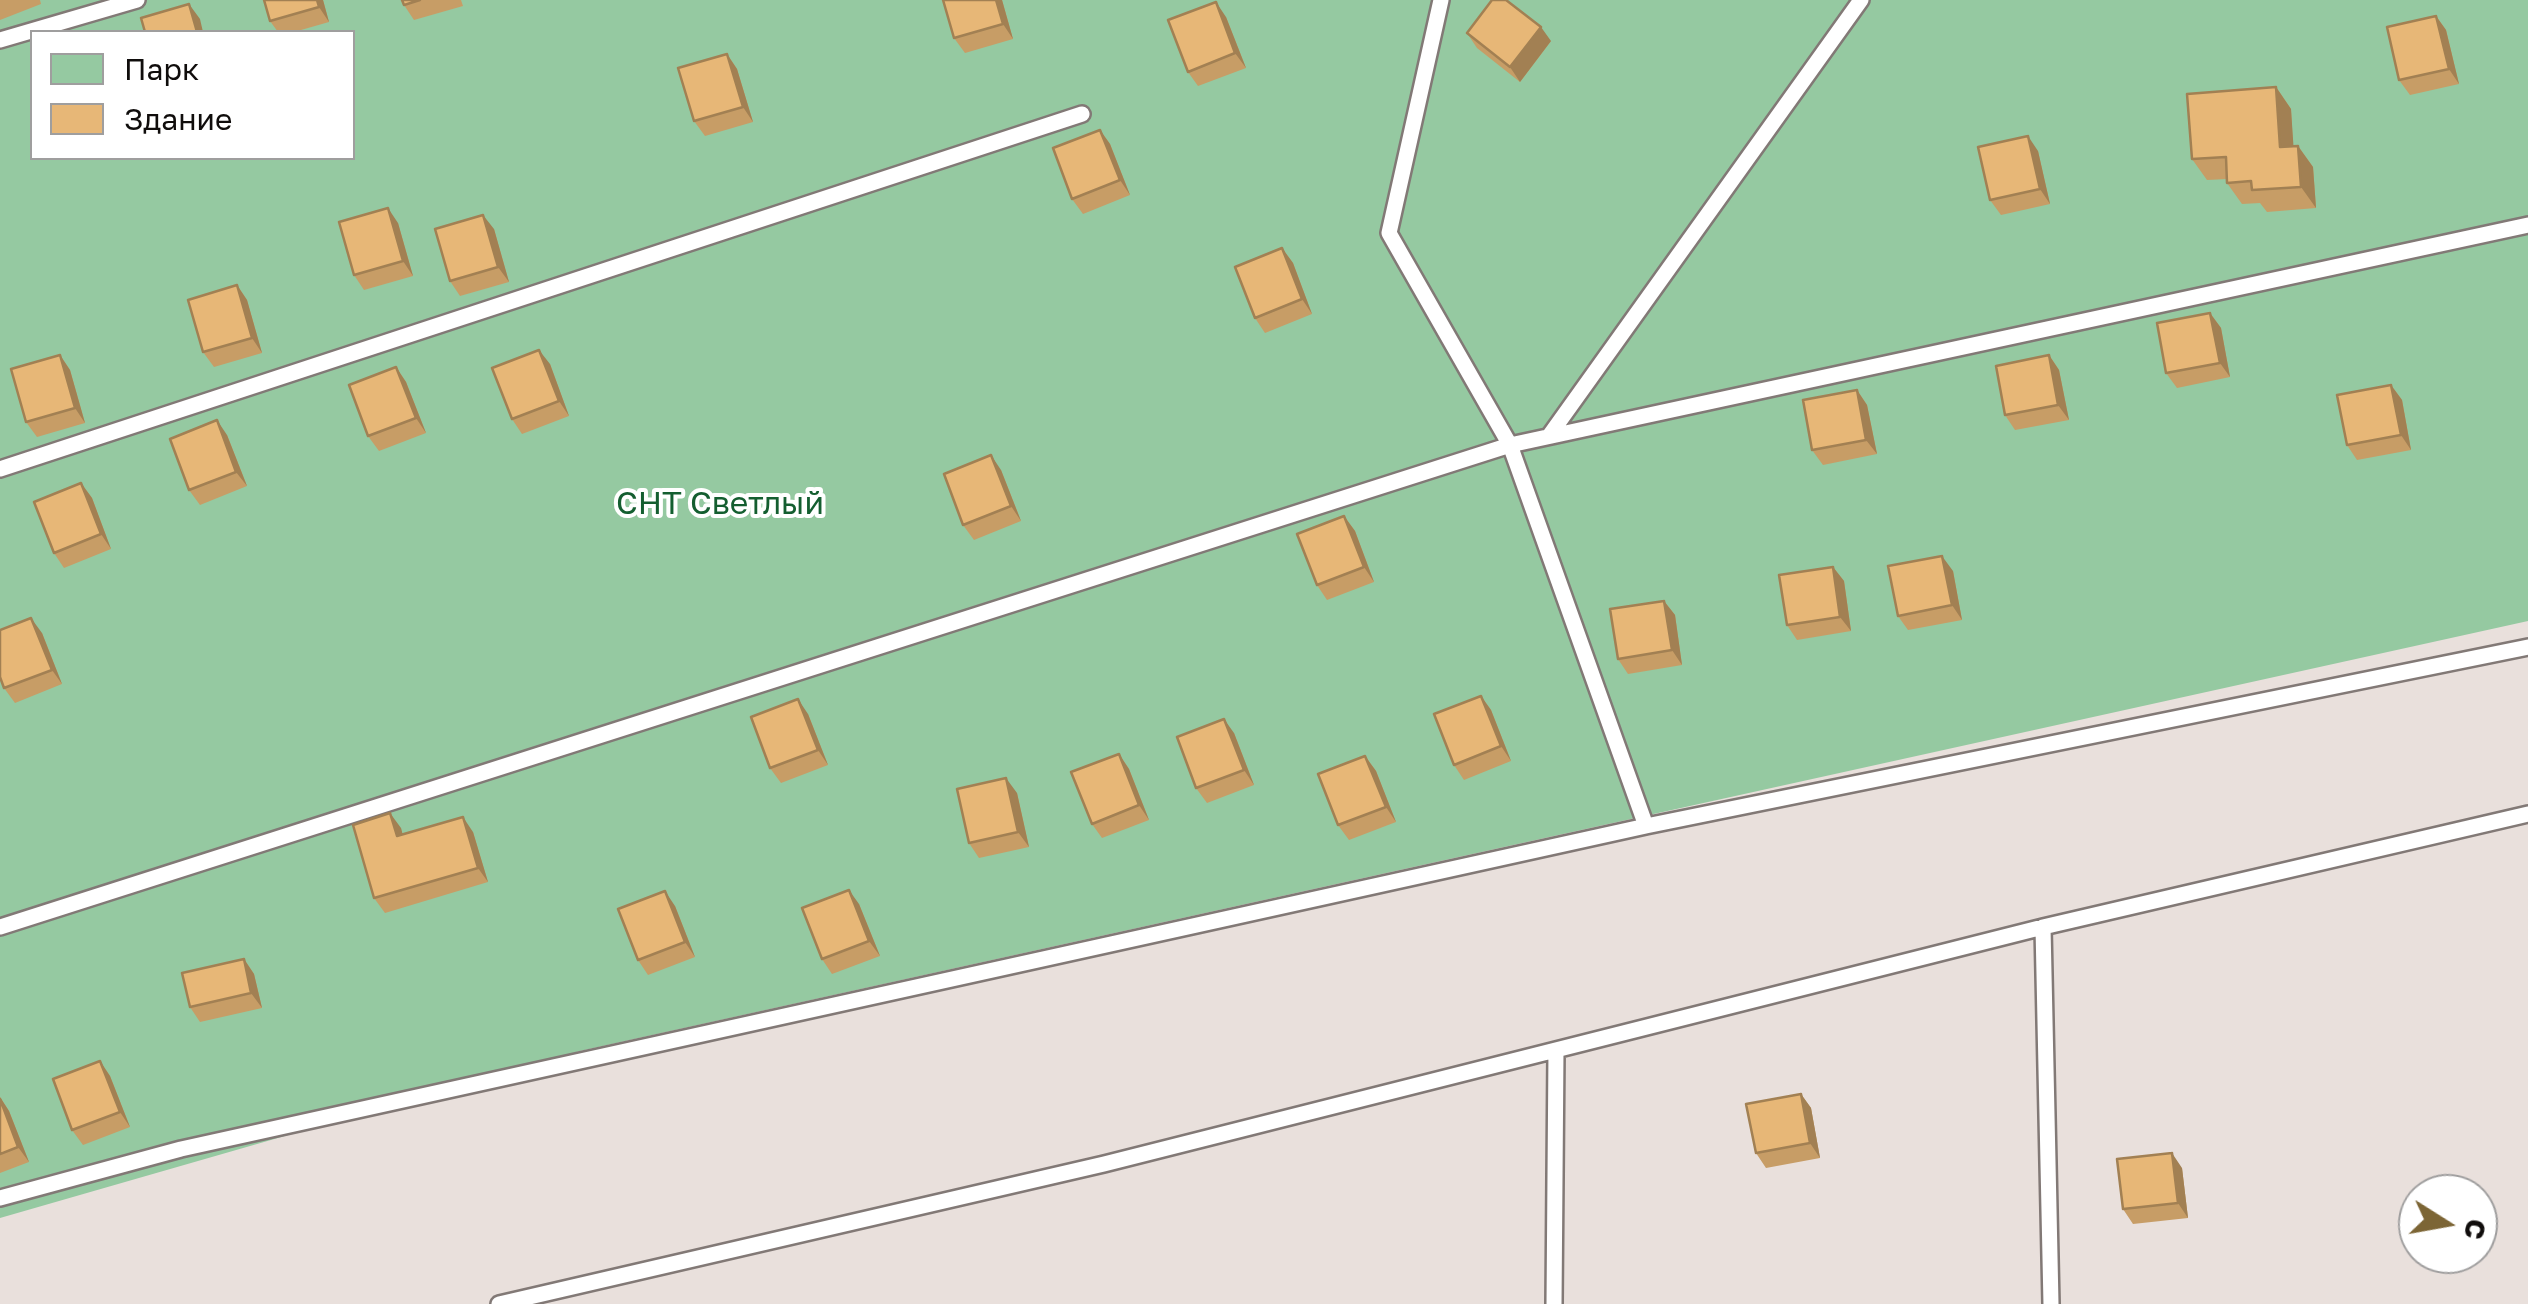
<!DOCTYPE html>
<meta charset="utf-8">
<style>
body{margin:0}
#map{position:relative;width:2528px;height:1304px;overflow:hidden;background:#e9e0dc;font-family:"Golos Text",sans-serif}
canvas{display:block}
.legend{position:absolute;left:30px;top:30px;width:325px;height:130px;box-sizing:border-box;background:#fff;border:2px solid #9f9e9e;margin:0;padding:12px 18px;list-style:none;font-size:30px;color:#100d0c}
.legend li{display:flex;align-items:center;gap:20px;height:50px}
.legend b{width:50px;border:2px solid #9f9e9e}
.north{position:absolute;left:2398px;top:1174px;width:100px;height:100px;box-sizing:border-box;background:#fff;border:2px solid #9f9e9e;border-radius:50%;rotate:101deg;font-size:28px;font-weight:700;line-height:40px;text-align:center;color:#100d0c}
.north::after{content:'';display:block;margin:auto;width:35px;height:45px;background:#7c6535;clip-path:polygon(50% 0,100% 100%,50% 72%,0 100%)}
</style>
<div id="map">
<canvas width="2528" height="1304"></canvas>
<ul class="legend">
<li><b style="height:28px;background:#95c9a1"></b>Парк</li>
<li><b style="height:28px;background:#e7b777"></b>Здание</li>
</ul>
<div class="north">С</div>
</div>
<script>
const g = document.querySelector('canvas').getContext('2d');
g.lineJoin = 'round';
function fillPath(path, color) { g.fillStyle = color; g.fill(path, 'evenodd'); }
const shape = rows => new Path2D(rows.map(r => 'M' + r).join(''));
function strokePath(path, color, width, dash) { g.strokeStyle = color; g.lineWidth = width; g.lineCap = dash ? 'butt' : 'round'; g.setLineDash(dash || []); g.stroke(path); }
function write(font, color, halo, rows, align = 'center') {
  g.font = font + ' "Golos Text",sans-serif'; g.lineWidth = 8; g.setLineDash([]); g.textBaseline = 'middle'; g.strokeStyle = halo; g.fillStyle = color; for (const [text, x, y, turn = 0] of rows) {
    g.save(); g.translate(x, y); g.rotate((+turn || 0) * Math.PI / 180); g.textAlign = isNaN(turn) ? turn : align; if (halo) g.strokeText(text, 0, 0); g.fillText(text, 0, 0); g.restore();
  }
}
const green = shape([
 [0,0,2528,0,2528,621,580,1051,0,1218],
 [32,32,352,32,352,158,32,158]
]);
const service = shape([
 [1441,0,1389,233,1510,445,1646,826,2528,647],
 [0,40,137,0],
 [1549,436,1861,0],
 [0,469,1082,114],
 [0,927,1510,445,2528,225],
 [2043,927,2051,1304],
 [0,1198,181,1149,1646,826],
 [499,1304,1104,1164,2043,927,2528,814],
 [1554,1304,1556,1050]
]);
const wall = shape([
 [0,0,40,0,41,4,0,20],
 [323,0,329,22,294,32,278,32,270,21],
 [402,0,461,0,463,6,414,20,404,5],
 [1002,0,1013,39,965,53,954,38],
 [2436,16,2446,30,2459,84,2410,95,2399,80],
 [1226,17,1246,68,1198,86,1188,72],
 [1467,33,1551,41,1520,82,1477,48],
 [727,54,737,69,753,122,705,136,694,121],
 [2276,87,2291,109,2293,146,2298,146,2313,167,2316,208,2267,212,2260,203,2242,204,2227,183,2227,179,2207,180,2192,159],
 [1100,130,1110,144,1130,195,1083,214,1072,199],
 [2038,151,2050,204,2001,215,1990,200],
 [398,223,413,276,364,290,354,275],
 [494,229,509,282,460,296,450,281],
 [1282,248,1293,263,1312,314,1265,333,1255,318],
 [237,285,247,300,262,353,214,367,203,352],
 [2210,313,2221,328,2230,377,2177,388,2166,373],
 [60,355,70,370,85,423,37,437,26,422],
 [2049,355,2059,370,2069,420,2015,430,2005,415],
 [550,364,569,416,522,434,512,419],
 [396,367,406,382,426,433,379,451,368,436],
 [2391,385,2402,400,2411,450,2357,460,2347,445],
 [1857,390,1867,405,1877,454,1823,465,1812,450],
 [227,435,247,486,200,505,189,490],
 [1001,470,1021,521,974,540,963,525],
 [81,483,92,498,111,549,64,568,54,553],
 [1344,516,1355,531,1374,582,1327,600,1317,585],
 [1833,567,1844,581,1851,631,1797,640,1787,625],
 [1953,571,1962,620,1908,630,1898,616],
 [1664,601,1675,615,1682,665,1628,674,1618,659],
 [42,633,62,684,15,703,4,688],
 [1481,696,1491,710,1511,761,1464,780,1454,765],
 [808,714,828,765,781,783,770,768],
 [1234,733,1254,785,1207,803,1196,788],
 [1119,754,1129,769,1149,820,1102,838,1092,824],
 [1365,756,1376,771,1396,822,1349,840,1338,825],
 [1017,793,1029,847,979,858,969,843],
 [401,828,402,835,473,832,488,882,385,913,374,898],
 [859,904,880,956,832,974,822,959],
 [675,906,695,957,648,975,638,960],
 [244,959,254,974,262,1008,200,1022,190,1007],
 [100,1061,110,1076,130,1127,83,1145,72,1130],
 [1801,1094,1811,1108,1820,1158,1766,1168,1756,1153],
 [0,1097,9,1111,29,1162,0,1173],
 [2182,1168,2188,1218,2133,1224,2123,1209]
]);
const shadedWall = shape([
 [317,0,323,0,329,22,319,7],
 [996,0,1002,0,1013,39,1003,24],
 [1216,2,1226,17,1246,68,1235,53],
 [189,4,200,19,203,32,197,32],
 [2436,16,2446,30,2459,84,2449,69],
 [1541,27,1551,41,1520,82,1510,67],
 [727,54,737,69,753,122,743,107],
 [2276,87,2291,109,2295,169,2280,147],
 [1100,130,1110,144,1130,195,1120,180],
 [2028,136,2038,151,2050,204,2040,189],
 [2298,146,2313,167,2316,208,2301,187],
 [388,208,398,223,413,276,403,261],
 [483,215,494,229,509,282,498,267],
 [1282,248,1293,263,1312,314,1302,299],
 [237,285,247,300,262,353,252,338],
 [2210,313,2221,328,2230,377,2220,363],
 [539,350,550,364,569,416,559,401],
 [60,355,70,370,85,423,75,408],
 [2049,355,2059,370,2069,420,2058,405],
 [396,367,406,382,426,433,416,418],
 [2391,385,2402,400,2411,450,2401,435],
 [1857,390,1867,405,1877,454,1866,440],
 [217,420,227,435,247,486,236,472],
 [991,455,1001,470,1021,521,1011,506],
 [81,483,92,498,111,549,101,534],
 [1344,516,1355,531,1374,582,1364,567],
 [1942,556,1953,571,1962,620,1952,605],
 [1833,567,1844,581,1851,631,1840,617],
 [1664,601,1675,615,1682,665,1672,650],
 [31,618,42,633,62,684,52,670],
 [1481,696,1491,710,1511,761,1501,746],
 [798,699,808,714,828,765,818,750],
 [1224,719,1234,733,1254,785,1244,770],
 [1119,754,1129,769,1149,820,1139,805],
 [1365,756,1376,771,1396,822,1386,807],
 [1006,778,1017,793,1029,847,1018,832],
 [390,813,401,828,407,851,397,836],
 [463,817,473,832,488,882,478,868],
 [849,890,859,904,880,956,869,941],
 [665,891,675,906,695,957,685,942],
 [244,959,254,974,262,1008,251,993],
 [100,1061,110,1076,130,1127,120,1112],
 [1801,1094,1811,1108,1820,1158,1810,1143],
 [0,1097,9,1111,29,1162,18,1147],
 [2172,1153,2182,1168,2188,1218,2178,1203]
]);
const building = shape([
 [264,0,317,0,319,7,270,21,264,0],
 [402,0,420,0,404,5,402,0],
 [943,0,996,0,1003,24,954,38,943,0],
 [1492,0,1506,0,1541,27,1510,67,1467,33,1492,0],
 [1216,2,1235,53,1188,72,1168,20,1216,2],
 [189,4,197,32,145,32,141,18,189,4],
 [2436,16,2449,69,2399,80,2387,27,2436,16],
 [727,54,743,107,694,121,678,68,727,54],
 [2276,87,2280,147,2298,146,2301,187,2252,190,2251,181,2227,183,2226,157,2192,159,2187,94,2276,87],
 [1100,130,1120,180,1072,199,1053,148,1100,130],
 [2028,136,2040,189,1990,200,1978,147,2028,136],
 [388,208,403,261,354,275,339,222,388,208],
 [483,215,498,267,450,281,435,229,483,215],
 [1282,248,1302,299,1255,318,1235,267,1282,248],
 [237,285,252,338,203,352,188,300,237,285],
 [2210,313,2220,363,2166,373,2157,323,2210,313],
 [539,350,559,401,512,419,492,368,539,350],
 [60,355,75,408,26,422,11,369,60,355],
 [2049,355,2058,405,2005,415,1996,366,2049,355],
 [396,367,416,418,368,436,349,385,396,367],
 [2391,385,2401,435,2347,445,2337,395,2391,385],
 [1857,390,1866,440,1812,450,1803,400,1857,390],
 [217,420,236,472,189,490,170,439,217,420],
 [991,455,1011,506,963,525,944,474,991,455],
 [81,483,101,534,54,553,34,502,81,483],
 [1344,516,1364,567,1317,585,1297,534,1344,516],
 [1942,556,1952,605,1898,616,1888,566,1942,556],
 [1833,567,1840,617,1787,625,1779,575,1833,567],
 [1664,601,1672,650,1618,659,1610,609,1664,601],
 [31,618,52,670,4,688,0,677,0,630,31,618],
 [1481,696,1501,746,1454,765,1434,714,1481,696],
 [798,699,818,750,770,768,751,717,798,699],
 [1224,719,1244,770,1196,788,1177,737,1224,719],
 [1119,754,1139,805,1092,824,1071,772,1119,754],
 [1365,756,1386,807,1338,825,1318,774,1365,756],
 [1006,778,1018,832,969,843,957,789,1006,778],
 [390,813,397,836,463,817,478,868,374,898,353,825,390,813],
 [849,890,869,941,822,959,802,908,849,890],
 [665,891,685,942,638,960,618,909,665,891],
 [244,959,251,993,190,1007,182,973,244,959],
 [100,1061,120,1112,72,1130,53,1079,100,1061],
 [1801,1094,1810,1143,1756,1153,1746,1104,1801,1094],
 [0,1099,18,1147,0,1154,0,1099],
 [2172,1153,2178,1203,2123,1209,2117,1159,2172,1153]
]);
const parkNames = [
 ["СНТ Светлый",720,504]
];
fillPath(green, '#95c9a1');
strokePath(service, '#827976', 20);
strokePath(service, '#fff', 15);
fillPath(wall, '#c79d66');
fillPath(shadedWall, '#a28053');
fillPath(building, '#e7b777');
strokePath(building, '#a28053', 2.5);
write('32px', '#145e30', '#fff', parkNames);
</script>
